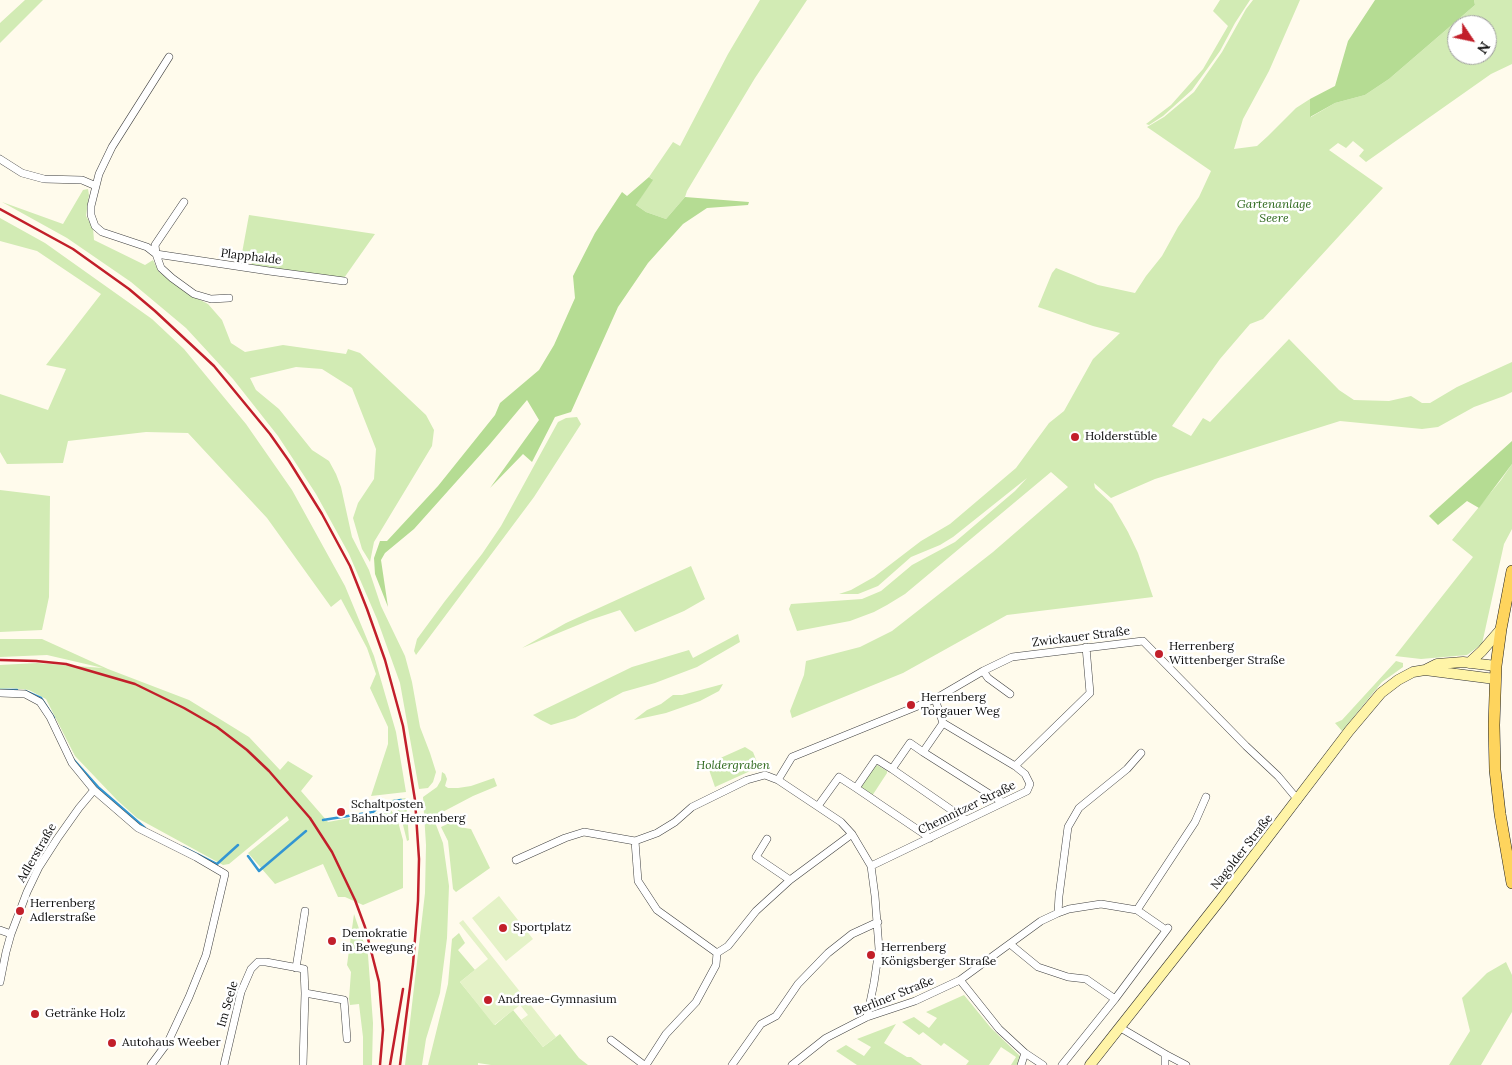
<!DOCTYPE html>
<meta charset="utf-8">
<style>
body{margin:0}
#map{position:relative;width:1512px;height:1065px;overflow:hidden;background:#fffbec;font-family:Lora,serif}
canvas{display:block}
.north{position:absolute;left:1447px;top:15px;width:50px;height:50px;box-sizing:border-box;background:#fff;border:1px solid #9e9e9e;border-radius:50%;rotate:124deg;font-size:14px;font-weight:700;line-height:20px;text-align:center;color:#0d0d0d}
.north::after{content:'';display:block;margin:auto;width:18px;height:22px;background:#c21f2a;clip-path:polygon(50% 0,100% 100%,50% 72%,0 100%)}
</style>
<div id="map">
<canvas width="1512" height="1065"></canvas>
<div class="north">N</div>
</div>
<script>
const g = document.querySelector('canvas').getContext('2d');
g.lineJoin = 'round';
function fillPath(path, color) { g.fillStyle = color; g.fill(path, 'evenodd'); }
const shape = rows => new Path2D(rows.map(r => 'M' + r).join(''));
function strokePath(path, color, width, dash) { g.strokeStyle = color; g.lineWidth = width; g.lineCap = dash ? 'butt' : 'round'; g.setLineDash(dash || []); g.stroke(path); }
function write(font, color, halo, rows, align = 'center') {
  g.font = font + ' Lora,serif'; g.lineWidth = 5; g.setLineDash([]); g.textBaseline = 'middle'; g.strokeStyle = halo; g.fillStyle = color; for (const [text, x, y, turn = 0] of rows) {
    g.save(); g.translate(x, y); g.rotate((+turn || 0) * Math.PI / 180); g.textAlign = isNaN(turn) ? turn : align; if (halo) g.strokeText(text, 0, 0); g.fillText(text, 0, 0); g.restore();
  }
}
const green = shape([
 [25,0,43,0,0,43,0,23],
 [760,0,807,0,755,78,687,191,685,197,666,219,646,212,636,205,652,179,649,177,673,142,680,146,728,54],
 [1220,0,1250,0,1235,23,1220,51,1192,90,1163,116,1149,125,1146,124,1171,105,1203,69,1228,26,1213,11],
 [1253,0,1300,0,1269,71,1243,119,1234,149,1257,146,1268,136,1296,108,1310,99,1311,117,1335,103,1365,95,1389,79,1475,5,1474,0,1512,0,1512,64,1491,74,1366,162,1359,156,1364,150,1353,141,1346,148,1338,143,1329,150,1383,188,1263,319,1250,324,1220,359,1172,426,1191,436,1203,418,1210,422,1289,339,1339,390,1354,400,1389,401,1411,396,1422,403,1430,403,1457,387,1512,362,1512,392,1504,396,1474,407,1438,427,1422,429,1340,421,1155,479,1111,498,1094,483,1095,488,1112,504,1128,532,1138,553,1153,597,1007,615,903,673,792,718,790,711,804,675,806,661,860,647,892,631,993,552,1068,487,1051,472,905,594,887,605,874,612,850,621,797,631,789,609,791,604,862,599,881,591,912,565,955,542,1015,491,1027,478,953,537,940,545,911,557,878,586,858,594,839,594,851,590,874,577,921,541,950,524,1016,468,1049,423,1064,411,1093,359,1120,333,1093,326,1038,307,1052,273,1056,268,1098,285,1135,293,1146,276,1162,256,1178,227,1199,197,1211,171,1147,127,1164,117,1194,92,1222,52,1246,9],
 [1457,25,1487,25,1487,55,1457,55],
 [88,189,89,195,86,216,93,228,94,240,145,265,153,260,159,272,185,292,208,304,222,320,231,343,245,352,283,345,346,354,348,349,360,353,426,415,434,430,432,446,374,542,370,562,362,549,353,518,358,503,374,479,376,449,352,388,322,369,296,367,250,378,256,390,279,409,312,450,329,461,336,474,341,487,352,537,369,570,381,606,405,656,412,682,420,727,430,753,436,772,433,782,428,788,419,789,400,683,377,619,349,554,316,494,278,436,233,379,186,328,131,282,67,238,2,202,63,224,83,190],
 [249,215,375,234,344,278,252,265,250,255,242,253],
 [0,218,45,243,152,319,184,349,246,424,292,490,345,586,374,656,396,732,406,792,371,796,388,744,388,727,370,688,376,674,367,648,341,599,331,607,267,518,188,433,146,432,68,441,63,463,7,464,0,452,0,394,48,410,66,369,46,365,101,294,37,251,0,241],
 [577,417,581,424,534,497,416,655,414,651,417,639,445,601,482,554,501,526,558,422,566,418],
 [1512,464,1512,529,1504,544,1482,644,1467,655,1421,659,1395,656,1473,557,1452,540,1501,480],
 [0,490,50,496,49,597,42,630,0,632],
 [691,566,705,599,684,611,635,632,620,610,590,620,522,648,566,623],
 [738,634,740,642,697,667,655,683,623,692,575,718,551,725,541,720,533,715,632,667,689,650,693,658],
 [0,639,42,639,108,669,189,700,249,737,280,770,288,761,313,776,301,791,328,822,377,813,390,809,397,818,403,840,403,888,363,905,345,897,338,897,323,864,275,884,248,853,289,820,287,816,229,864,223,865,137,818,117,800,75,756,46,699,29,690,11,688,0,689,0,665,37,663,103,668,47,655,0,657],
 [1396,661,1403,663,1403,667,1382,682,1342,731,1335,723,1342,720],
 [723,684,719,691,700,701,666,713,634,720,647,710,661,704,673,695,682,695],
 [745,747,753,752,759,767,715,787,707,764],
 [877,765,887,771,887,773,872,796,862,789,861,786,875,766],
 [442,772,445,774,447,779,445,786,448,788,458,788,471,786,494,778,497,786,473,796,433,817,443,843,449,886,447,938,440,993,426,1039,422,1065,405,1065,425,893,426,845,423,797,437,787,441,780],
 [406,798,409,840,407,841,401,817,391,800],
 [456,820,459,827,471,829,490,868,456,892,453,889,448,841,441,827],
 [354,914,368,955,373,1023,372,1065,363,1065,363,1037,359,1004,350,1005,349,999,351,972,347,965],
 [459,933,465,943,458,950,475,970,460,982,495,1025,513,1010,543,1047,560,1034,579,1058,588,1065,491,1065,478,1063,478,1065,428,1065,448,984,452,939],
 [1506,962,1512,975,1512,1012,1481,1065,1449,1065,1470,1031,1462,998,1487,973],
 [964,995,991,1028,1020,1056,1018,1065,1011,1065,1016,1057,1001,1047,989,1065,966,1065,969,1061,944,1043,941,1046,923,1032,919,1035,902,1022,914,1017,929,1028,937,1018,926,1012],
 [896,1024,884,1043,907,1057,911,1057,922,1065,857,1065,836,1051,846,1045,864,1056,871,1047,857,1039]
]);
const forest = shape([
 [1375,0,1474,0,1475,5,1389,79,1365,95,1335,103,1310,117,1310,99,1335,86,1348,41],
 [649,177,653,180,636,205,646,212,666,219,685,197,749,202,748,205,707,208,683,224,648,263,618,307,571,412,555,417,532,462,523,454,490,488,539,420,527,400,490,444,414,529,385,553,381,560,388,607,375,574,374,558,380,541,387,541,438,486,495,415,500,403,539,370,554,345,575,298,573,276,595,233,622,192,627,196],
 [1512,441,1512,464,1479,508,1467,501,1438,525,1429,516]
]);
const pitch = shape([
 [499,896,533,939,506,961,472,918],
 [463,920,556,1037,543,1047,521,1020,528,1015,520,1005,494,1025,460,982,488,959,459,923]
]);
const stream = shape([
 [0,690,17,690],
 [25,691,41,698,54,718],
 [73,759,99,788,145,828],
 [394,801,401,800],
 [323,820,373,812,385,802],
 [183,847,217,864,238,845],
 [248,856,259,871,306,831]
]);
const minor = shape([
 [169,57,112,147,99,174,91,206,91,215,95,226,102,232,147,247,156,254,269,271,344,281],
 [0,159,22,173,44,179,82,180,96,186],
 [184,202,155,245,156,254,161,268,172,278,194,294,211,299,229,298],
 [983,671,988,678,1010,694],
 [0,693,25,694,40,702,50,717,72,763,94,790,138,828,196,857,225,874,206,955,189,997,168,1042,151,1065],
 [923,752,1002,802],
 [1015,766,1090,693,1086,647],
 [892,769,966,820],
 [778,780,792,757,935,699,983,671,1012,657,1143,641,1246,746,1278,776,1298,800],
 [856,788,930,838],
 [818,806,839,777,856,788,876,759,892,769,910,743,923,752,943,723],
 [767,839,756,857,790,880],
 [635,841,638,881,657,910,717,953],
 [516,860,565,838,584,832,635,841,657,833,675,822,692,807,747,780,765,775,778,780,841,822,852,834,871,866,875,896,879,949,874,983,867,1017],
 [871,866,1027,791,1030,784,1025,774,1015,766,943,723,935,699],
 [1137,910,1195,822,1206,797],
 [1058,913,1059,896,1068,827,1079,808,1127,769,1141,753],
 [0,930,11,934],
 [1010,944,1038,967,1068,977,1086,979,1115,999],
 [717,953,728,946,756,911,790,880,852,834],
 [296,968,305,911],
 [960,980,999,1029,1025,1053,1043,1065],
 [0,982,6,952,11,934,27,892,39,867,57,839,79,808,94,790],
 [305,993,344,1000,347,1039],
 [1119,1027,1165,1054,1186,1065],
 [611,1040,644,1065],
 [224,1065,241,992,251,969,258,962,266,962,304,969,305,993,303,1065],
 [646,1065,666,1034,696,1002,716,965,717,953],
 [732,1065,761,1024,776,1016,798,984,828,953,852,934,878,922],
 [792,1065,826,1038,867,1017,915,1001,960,980,1041,921,1058,913,1069,909,1101,904,1137,910,1166,930],
 [1021,1065,1025,1053],
 [1062,1065,1115,999,1168,928],
 [1165,1065,1165,1054]
]);
const secondary = shape([
 [1469,663,1482,651,1501,629],
 [1425,670,1495,679],
 [1090,1065,1221,899,1349,731,1381,693,1398,680,1413,672,1425,670,1437,664,1463,662,1496,666]
]);
const primary = shape([
 [1512,571,1501,629,1496,666,1494,725,1495,770,1500,814,1512,883]
]);
const rail = shape([
 [0,209,73,249,129,289,155,311,214,366,270,434,289,461,322,514,350,566,367,609,385,660,403,726,415,800,419,859,418,901,413,964,400,1065],
 [0,660,36,661,66,664,135,684,184,708,217,727,247,750,269,771,310,818,332,852,355,900,365,927,379,982,383,1030,380,1065],
 [390,1065,403,989]
]);
const markers = [
 [1075,437,5,"#c21f2a"],
 [1159,654,5,"#c21f2a"],
 [911,705,5,"#c21f2a"],
 [341,812,5,"#c21f2a"],
 [20,911,5,"#c21f2a"],
 [503,928,5,"#c21f2a"],
 [332,941,5,"#c21f2a"],
 [871,955,5,"#c21f2a"],
 [488,1000,5,"#c21f2a"],
 [35,1014,5,"#c21f2a"],
 [112,1043,5,"#c21f2a"]
];
const parkNames = [
 ["Gartenanlage",1274,205],
 ["Seere",1274,219],
 ["Holdergraben",733,766]
];
const streetNames = [
 ["Plapphalde",251,257,7],
 ["Zwickauer Straße",1081,637,-7],
 ["Chemnitzer Straße",967,808,-26],
 ["Nagolder Straße",1242,852,-52],
 ["Adlerstraße",37,853,-60],
 ["Berliner Straße",894,996,-22],
 ["Im Seele",228,1004,-74]
];
const poiNames = [
 ["Holderstüble",1085,437],
 ["Herrenberg",1169,647],
 ["Wittenberger Straße",1169,661],
 ["Herrenberg",921,698],
 ["Torgauer Weg",921,712],
 ["Schaltposten",351,805],
 ["Bahnhof Herrenberg",351,819],
 ["Herrenberg",30,904],
 ["Adlerstraße",30,918],
 ["Sportplatz",513,928],
 ["Demokratie",342,934],
 ["in Bewegung",342,948],
 ["Herrenberg",881,948],
 ["Königsberger Straße",881,962],
 ["Andreae-Gymnasium",498,1000],
 ["Getränke Holz",45,1014],
 ["Autohaus Weeber",122,1043]
];
fillPath(green, '#d2ebb4');
fillPath(forest, '#b5dc93');
fillPath(pitch, '#e4f2c7');
strokePath(stream, '#3396d2', 2.5);
strokePath(minor, '#404040', 8);
strokePath(secondary, '#2f2f2f', 11);
strokePath(primary, '#1e1e1e', 12);
strokePath(minor, '#fff', 7);
strokePath(secondary, '#fff4a7', 10);
strokePath(primary, '#fed45d', 11);
strokePath(rail, '#c21f2a', 2.5);
for (const [x, y, r, color] of markers) { const dot = new Path2D(); dot.arc(x, y, r, 0, 2 * Math.PI); g.fillStyle = color; g.fill(dot); strokePath(dot, '#fff', 2); }
write('italic 12px', '#2c671b', '#fff', parkNames);
write('12px', '#0d0d0d', '#fff', streetNames);
write('12px', '#0d0d0d', '#fff', poiNames, 'left');
</script>
